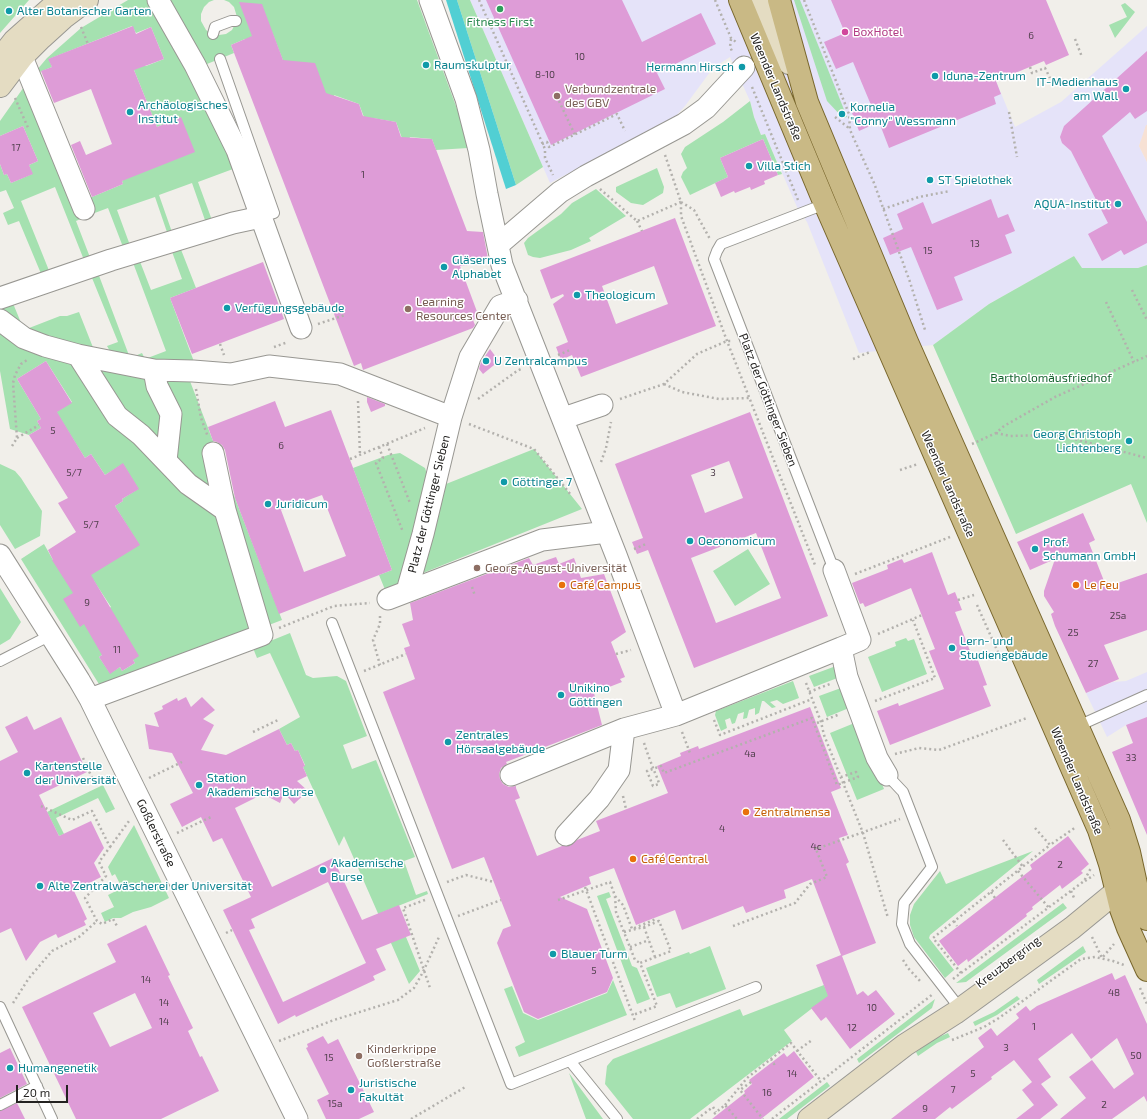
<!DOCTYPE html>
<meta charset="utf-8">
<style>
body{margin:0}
#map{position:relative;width:1147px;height:1119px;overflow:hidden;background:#f1efea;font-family:"Exo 2",sans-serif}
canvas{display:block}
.scale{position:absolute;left:16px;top:1085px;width:52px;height:18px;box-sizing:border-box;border:2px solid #232220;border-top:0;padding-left:5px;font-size:12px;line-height:14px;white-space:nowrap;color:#232220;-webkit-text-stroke:3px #fff;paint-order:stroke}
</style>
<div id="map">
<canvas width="1147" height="1119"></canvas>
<div class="scale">20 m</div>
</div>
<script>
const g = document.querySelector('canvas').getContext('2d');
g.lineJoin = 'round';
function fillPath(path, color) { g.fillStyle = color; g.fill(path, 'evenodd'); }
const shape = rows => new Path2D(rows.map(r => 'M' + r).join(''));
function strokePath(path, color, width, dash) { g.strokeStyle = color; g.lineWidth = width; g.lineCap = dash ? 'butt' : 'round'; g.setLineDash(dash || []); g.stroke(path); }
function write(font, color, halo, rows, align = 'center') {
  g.font = font + ' "Exo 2",sans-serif'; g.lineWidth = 3; g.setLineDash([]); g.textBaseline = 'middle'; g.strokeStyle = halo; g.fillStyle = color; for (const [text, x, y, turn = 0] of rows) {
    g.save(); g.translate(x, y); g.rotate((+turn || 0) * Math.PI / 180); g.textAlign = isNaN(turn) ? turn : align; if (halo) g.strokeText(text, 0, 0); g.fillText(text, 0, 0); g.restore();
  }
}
const commercial = shape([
 [470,0,962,0,1015,73,996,81,1015,127,1061,102,1147,26,1147,125,1139,146,1147,162,1147,265,1138,268,1082,268,1074,256,989,304,933,345,859,353,807,222,797,207,765,134,761,135,754,117,750,101,730,57,713,68,685,106,674,118,550,183],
 [1147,672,1147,717,1126,725,1107,737,1086,693,1113,682,1126,681]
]);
const industrial = shape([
 [1146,125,1147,125,1147,162,1139,146]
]);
const green = shape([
 [0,0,29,0,0,33],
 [128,0,214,0,209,2,204,7,201,14,201,21,206,30,212,34,219,35,226,34,232,30,235,24,237,17,234,7,229,2,224,0,417,0,464,128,468,148,436,150,432,139,410,137,406,149,396,122,372,118,370,133,359,104,334,95,340,114,289,76,272,32,253,39,245,39,231,45,234,53,207,64,242,148,233,169,198,182,213,223,206,223,192,183,159,195,173,235,168,235,155,197,117,210,131,248,123,247,108,208,92,214,87,199,123,184,122,181,181,117,157,127,132,65,146,66,164,59,151,27,136,33,132,26,49,59,52,67,37,73,36,71,47,58,81,28],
 [457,0,470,0,543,167,516,185],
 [794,0,800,0,847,117,843,118,827,101],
 [1125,3,1135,12,1115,38,1109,25,1127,17,1121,5],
 [26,84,83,218,76,221,91,260,84,260,55,187,21,201,50,273,42,276,19,221,8,225,3,213,14,208,6,190,0,192,0,164,4,175,7,174,11,183,32,174,29,165,38,161,23,126,0,136,0,121],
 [750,101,754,117,761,135,765,134,782,174,778,175,763,139,720,158,728,177,690,195,681,177,683,172,687,168,681,154,685,147,723,122],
 [657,168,664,187,663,193,643,205,631,203,616,192,616,187],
 [596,189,626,216,589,238,591,241,571,250,540,258,533,257,528,255,524,243,528,238,561,214,572,203],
 [180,247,196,288,170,298,196,367,188,376,282,620,102,689,21,559,44,544,53,560,52,560,139,545,115,506,123,501,122,499,138,489,123,464,105,475,91,454,85,458,56,412,72,402,46,361,17,379,41,419,37,421,41,428,29,435,10,429,0,371,0,306,12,301,24,330,60,316,67,316,79,312,94,350,111,353,107,346,118,342,90,273,98,273,130,358,142,353,145,359,166,351,132,260,139,259,151,290,182,279,171,249],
 [94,581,111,607,80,626],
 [102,655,133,660,135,663,122,671,120,667,110,673,99,657],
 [1074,256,1082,268,1138,268,1147,265,1147,523,1131,484,1016,534,933,345,989,304],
 [534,449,582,509,418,575,441,486],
 [400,453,425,468,430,483,403,582,386,592,379,575,392,570,353,468,388,455],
 [0,464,15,471,21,478,42,511,40,536,15,549,0,525],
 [748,549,770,584,735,606,713,571],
 [0,588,21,622,10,639,0,645],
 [290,633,306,675,313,678,337,676,346,681,367,736,343,745,352,769,376,760,415,857,404,861,416,895,427,891,428,894,383,912,406,937,420,971,409,984,344,836,339,846,303,767,305,765,298,750,295,751,291,743,287,745,279,729,300,717,270,653,257,658,253,648],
 [906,638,908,641,914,639,927,674,882,692,868,657,896,646,895,642],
 [836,666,840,677,814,687,809,676],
 [793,681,799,698,783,704,777,700,770,702,776,707,772,708,764,701,762,701,759,713,755,715,755,708,749,710,747,718,743,719,744,712,738,714,735,723,732,724,730,718,725,720,727,728,721,731,715,715,716,711],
 [841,688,849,708,827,717,819,696],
 [857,722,884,789,857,800,830,733],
 [103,785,115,809,106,813,98,798,56,818,64,834,59,836,47,812],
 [134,825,169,898,151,907,133,912,121,918,113,918,105,922,101,913,114,907,108,895,122,888,115,874,112,876,108,867],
 [1033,851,930,935,929,938,954,970,945,978,914,937,910,925,910,915,914,904,940,871,946,884],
 [609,892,611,897,606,899,632,966,637,968,650,999,637,1004,597,896],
 [1063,903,1067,908,966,982,956,983],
 [710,946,726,989,676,1008,670,993,657,997,646,968,689,952,690,954],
 [1083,946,1086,952,1039,984,1037,980],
 [613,980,627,1015,519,1057,515,1047,525,1042,504,989,512,986,523,1013,538,1020,607,993],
 [824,985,834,1008,819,1003,784,1030,792,1041,690,1119,633,1119,605,1084,607,1066,613,1059,740,1009,743,1016],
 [1017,996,1020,999,997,1015,975,1026,973,1022,994,1012],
 [935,999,932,1008,859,1063,857,1059],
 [948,1033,950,1037,937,1043,918,1056,916,1052,934,1039],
 [569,1073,603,1119,586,1119],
 [827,1082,830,1086,787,1119,779,1119]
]);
const water = shape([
 [446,0,457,0,516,185,506,189]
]);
const building = shape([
 [486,0,622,0,642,42,701,13,716,44,657,73,665,89,551,145],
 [831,0,1046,0,1069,55,1046,65,1044,61,996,81,1001,94,994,97,996,104,889,148,879,122,859,131,852,113,871,105,853,62,836,69,824,42,845,33],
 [239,2,262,4,283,60,315,63,326,93,359,104,363,116,396,122,401,137,432,139,467,231,483,232,488,259,481,264,460,266,479,317,473,320,475,325,473,328,363,370,361,363,354,366,231,45,252,36],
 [133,26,136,34,151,27,164,59,134,70,157,127,181,117,195,152,122,181,123,184,92,197,71,145,80,141,86,155,112,144,91,89,54,103,41,71,52,67,48,59],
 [1147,51,1147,111,1135,119,1130,112,1102,136,1147,222,1147,243,1124,255,1121,250,1102,261,1088,234,1108,223,1071,151,1062,143,1060,137,1064,126],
 [23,126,38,161,29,165,33,174,11,183,7,174,4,175,0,164,0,136],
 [763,139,778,175,764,181,765,184,751,190,750,187,735,193,734,191,721,197,715,183,728,177,720,158],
 [991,199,998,218,1008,214,1015,231,1005,235,1012,253,954,277,963,300,937,310,911,247,890,255,883,238,903,229,897,214,923,202,932,224],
 [675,218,716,326,581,377,572,355,561,360,556,347,568,342,553,304,564,296,563,294,551,299,540,270],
 [654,266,668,304,616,324,602,286],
 [263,262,284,319,192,354,170,298],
 [490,349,499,361,483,374,479,369,481,362],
 [46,361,72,403,57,412,85,458,91,454,105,475,123,463,139,489,122,499,123,501,115,506,140,545,91,575,139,656,133,660,135,663,122,671,120,667,110,674,99,657,102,655,84,624,80,627,63,599,73,593,52,560,53,560,48,550,76,532,58,503,68,498,29,435,41,428,37,421,41,419,17,379],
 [367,397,385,404,385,406,371,412,367,402],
 [275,401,285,427,331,410,392,570,279,614,235,498,225,450,222,445,217,442,213,441,208,427],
 [322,495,346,556,304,572,281,510],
 [750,412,828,616,694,668,648,550,637,554,632,542,643,538,615,464],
 [729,461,743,498,705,513,691,475],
 [756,533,781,598,716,623,691,558],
 [1083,513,1095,540,1089,543,1106,586,1108,585,1109,586,1147,573,1147,630,1104,645,1119,679,1086,693,1055,626,1051,614,1054,612,1044,596,1044,591,1055,559,1030,570,1017,542],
 [932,552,948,595,955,592,962,610,955,612,972,656,976,655,987,685,983,686,991,706,890,745,877,711,898,703,899,706,944,689,929,651,935,649,911,588,865,607,863,603,860,604,852,583,888,569,887,565,902,559,904,563],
 [556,557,559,564,574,558,581,578,604,574,626,632,611,642,625,677,620,679,622,682,594,693,602,725,506,762,507,764,501,768,499,774,500,779,503,784,509,787,516,786,516,788,520,798,515,800,537,856,562,846,570,846,577,840,600,831,596,821,668,793,657,766,681,756,680,753,698,746,699,749,810,707,841,788,831,792,848,835,839,838,849,862,846,864,876,943,842,956,857,995,863,991,868,996,876,990,895,1014,850,1049,826,1017,821,1021,811,1008,828,996,816,965,841,955,812,879,784,890,786,898,746,913,743,906,682,930,675,910,636,925,614,868,589,877,591,884,560,897,587,909,613,978,607,992,538,1019,524,1012,497,943,503,929,511,926,484,857,452,869,383,692,415,679,404,648,410,646,402,624,413,620,410,603,529,558,533,565],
 [186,697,191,707,202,697,215,710,203,719,214,725,201,750,226,755,279,729,287,745,291,743,295,751,298,750,305,766,303,767,307,776,297,781,308,791,294,804,284,793,280,803,263,794,235,808,272,887,333,858,362,920,399,905,411,935,376,949,386,970,373,976,375,980,296,1017,295,1015,278,1024,223,910,251,897,222,838,213,842,201,817,182,827,170,804,193,793,172,753,149,749,145,724,159,727,154,713,163,709,162,706,177,698,178,701],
 [328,882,366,963,283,1002,249,930,255,928,251,919],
 [27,716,34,730,61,717,87,772,39,795,59,836,91,821,104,848,94,863,101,877,74,891,87,919,84,921,86,925,58,938,56,934,40,942,26,961,11,928,0,933,0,761,18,752,5,727],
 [1147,717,1147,835,1112,752,1133,743,1126,725],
 [1068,836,1089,864,1081,871,1083,873,1062,889,1060,885,1032,907,1033,909,1026,914,1027,916,968,962,967,959,958,966,939,941,1032,869,1030,865],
 [146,925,170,975,168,976,193,1028,188,1031,200,1057,202,1056,219,1091,161,1119,76,1119,22,1007,116,962,107,944],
 [135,993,152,1028,110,1047,93,1013],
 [1112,973,1115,980,1125,975,1147,1024,1147,1102,1144,1096,1112,1119,1060,1119,1086,1098,1069,1077,1092,1060,1114,1089,1134,1074,1117,1038,1091,1059,1072,1033,1038,1059,1051,1077,1041,1084,1058,1105,1040,1119,1016,1119,1034,1105,1022,1090,1032,1082,1014,1060,991,1077,992,1079,952,1109,950,1107,935,1119,891,1119,984,1047,978,1038,991,1028,997,1036,1019,1018,1016,1014,1026,1006,1030,1011,1037,1006],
 [323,1036,328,1044,338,1039,374,1112,359,1119,326,1119,317,1100,329,1094,306,1048,308,1047,307,1044],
 [10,1048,27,1084,0,1098,0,1053],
 [794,1051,814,1077,761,1119,712,1119,745,1093,744,1091,752,1084,749,1080,784,1053,787,1057],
 [17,1103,25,1119,0,1119,0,1111]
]);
const path = shape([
 [479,0,545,149,545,158,553,175],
 [715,0,731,38,736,42],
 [804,0,849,114,850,130,874,183,910,282,925,330],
 [81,27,88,44],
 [731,39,730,47,733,53],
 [1075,39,1082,57],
 [1030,67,1032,73,1045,68,1050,78],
 [752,87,798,200],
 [15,98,29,130],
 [559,101,575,135],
 [1009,112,1017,157],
 [835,117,850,129],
 [542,144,547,142,549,147,617,114,625,131],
 [665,155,681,202,681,216,727,341,815,565],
 [600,189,637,221,681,202],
 [681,202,694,210,710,239],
 [883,209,919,197,950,191],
 [637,221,642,231],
 [1132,290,1147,320],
 [1106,302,1134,362],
 [318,324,345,315],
 [220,344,224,355],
 [274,347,288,342],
 [558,355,570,350],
 [853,359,870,352],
 [664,384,682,392,719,399,749,398],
 [196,389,201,418,208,437],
 [478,399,517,371,523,368],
 [620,399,664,384,697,354,727,341,732,341],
 [358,401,360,455],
 [469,424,534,449,571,495],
 [996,433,1010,436,1049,435,1067,437,1147,458],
 [17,438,39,425],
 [387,444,410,503],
 [972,444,996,433,1004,426,1055,397,1147,356],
 [12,446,17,438,13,383,15,375,21,364,27,360],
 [379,447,383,458,376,463,403,532],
 [350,459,425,428],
 [601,462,606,448,611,422],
 [900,470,918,464],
 [634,549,646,544],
 [855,574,950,537],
 [472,587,475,596],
 [958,600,974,595],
 [977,605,1001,659],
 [380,616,380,624,373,640,380,665],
 [279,628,334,606,370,603],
 [878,634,922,615],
 [616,654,631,650],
 [364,671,406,654],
 [806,683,821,722,824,735,863,833,888,918],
 [809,692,830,684],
 [875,701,935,678,913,620],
 [714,720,720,735,812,699],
 [817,723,840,714],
 [253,732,278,720],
 [682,732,690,753],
 [644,743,647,752,653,768,658,780,659,784,653,786,647,771,661,766,664,773,812,718,837,785,858,777,856,772,841,777],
 [895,754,919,748,939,750,1027,718],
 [83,758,94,782],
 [149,778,182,762],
 [623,796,626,809],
 [41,806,72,820,92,811,110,847,99,862,106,876,85,898,97,921,102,924,113,919,117,926],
 [1035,828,1050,845,1076,827],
 [177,833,211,817],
 [1003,840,1023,867],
 [110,847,129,821],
 [816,847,816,849,900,819],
 [1018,871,1049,908],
 [1085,881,1094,875],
 [447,882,466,875,494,882],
 [585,887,635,1021],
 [1071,891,1075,900],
 [991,892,995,898],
 [615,896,623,905,632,929,656,919],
 [425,900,403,908,430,988],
 [558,900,610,882,615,896,616,912,635,960,640,963],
 [458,916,501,900],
 [954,921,957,926],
 [733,926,795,903,810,884,827,877,816,849],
 [644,927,655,957],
 [624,932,644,927,659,921,671,951,640,963,657,1006,633,1015],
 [226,933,232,930],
 [1092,937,1102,958,1114,944],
 [630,947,649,940],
 [903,960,908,968,920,981],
 [961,973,933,938,1050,845],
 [953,979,1084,881,1091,868],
 [1140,988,1147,1004],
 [13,1003,29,978,52,951,79,937,97,921],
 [952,1040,984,1027,999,1018,1081,959,1095,957,1113,961,1124,965],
 [279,1041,334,1020,398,1000,414,988,423,972,439,937],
 [797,1051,812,1040],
 [771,1059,774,1064,777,1062],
 [751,1082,740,1090,763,1119],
 [725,1105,747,1078,791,1043,821,1081],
 [714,1114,725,1105,737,1119],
 [411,1119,467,1086],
 [697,1119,713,1107,716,1112],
 [772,1119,933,994]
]);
const lane = shape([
 [213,34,215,27,231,21,236,21],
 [220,59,274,213,261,217],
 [825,204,721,244,717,251,714,259,834,570],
 [332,623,511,1084,756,987],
 [0,661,51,635],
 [1078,726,1147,695],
 [887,775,903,792,932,867,904,903,902,924,910,944,955,1002],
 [0,1007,52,1119],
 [570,1061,617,1119],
 [0,1105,37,1086]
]);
const street = shape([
 [158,0,195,65,237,150,301,328],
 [430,0,466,99,479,150,487,194,502,265,616,555,676,715],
 [22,57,84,209],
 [498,245,560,192,586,176,684,124,706,108,744,67],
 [0,298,111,260,233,223,261,217],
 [0,320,24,338,45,346,78,355,154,370,193,371,231,374,269,366,340,374,451,417],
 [78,355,117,416,141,435,188,484,225,510],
 [154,370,157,386,171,414,166,461],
 [564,418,602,405],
 [0,555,79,680,90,699,297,1119],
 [834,570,860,640,841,648,847,677,877,758,887,775],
 [407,591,423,534,451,417,470,357,500,306,517,300],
 [388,599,542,540,607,532],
 [90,699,262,635,225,510,213,453],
 [511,775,624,729,676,715,841,648],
 [566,835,599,799,619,770,624,729]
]);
const secondary = shape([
 [762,0,789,63],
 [0,59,14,41,51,8,61,0],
 [0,86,22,57,41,38,63,18,87,0],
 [809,1119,905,1045,955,1013,1072,928,1117,891,1129,879]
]);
const primary = shape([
 [740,0,825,204,1099,830,1110,864,1121,909,1128,928,1147,970],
 [779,0,807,102,907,342,1119,820,1129,852,1139,898,1147,919]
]);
const markers = [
 [500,9,4,"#2e9e5b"],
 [9,11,4,"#0f9aa8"],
 [845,32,4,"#d1479c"],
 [426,65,4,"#0f9aa8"],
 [742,67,4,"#0f9aa8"],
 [935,76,4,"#0f9aa8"],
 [1126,89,4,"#0f9aa8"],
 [557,96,4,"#8d6e63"],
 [130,112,4,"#0f9aa8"],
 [842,114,4,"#0f9aa8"],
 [749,166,4,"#0f9aa8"],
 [930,180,4,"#0f9aa8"],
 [1118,204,4,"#0f9aa8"],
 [444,267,4,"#0f9aa8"],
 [577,295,4,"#0f9aa8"],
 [227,308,4,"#0f9aa8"],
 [408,309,4,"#8d6e63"],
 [486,361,4,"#0f9aa8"],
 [1129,441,4,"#0f9aa8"],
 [504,482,4,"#0f9aa8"],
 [268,504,4,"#0f9aa8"],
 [690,541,4,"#0f9aa8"],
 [1035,549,4,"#0f9aa8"],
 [477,568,4,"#8d6e63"],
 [562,585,4,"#e8710a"],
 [1076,585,4,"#e8710a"],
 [952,648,4,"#0f9aa8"],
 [561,695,4,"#0f9aa8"],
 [448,742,4,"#0f9aa8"],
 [27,773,4,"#0f9aa8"],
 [199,785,4,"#0f9aa8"],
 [746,812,4,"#e8710a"],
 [633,859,4,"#e8710a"],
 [323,870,4,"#0f9aa8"],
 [40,886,4,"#0f9aa8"],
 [553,954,4,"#0f9aa8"],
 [359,1056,4,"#8d6e63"],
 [10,1068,4,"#0f9aa8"],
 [351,1090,4,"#0f9aa8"]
];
const numberNames = [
 ["6",1031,36],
 ["10",580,57],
 ["8-10",545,75],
 ["17",16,148],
 ["1",363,175],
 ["13",975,244],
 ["15",928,251],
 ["5",53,431],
 ["6",281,446],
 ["5/7",74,473],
 ["3",713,473],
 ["5/7",91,525],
 ["9",87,603],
 ["25a",1118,616],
 ["25",1073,633],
 ["11",117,650],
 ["27",1093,664],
 ["4a",750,754],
 ["33",1131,758],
 ["4",722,829],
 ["4c",816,847],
 ["2",1060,865],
 ["5",594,971],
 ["14",146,980],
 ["48",1114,993],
 ["14",164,1003],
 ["10",872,1008],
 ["14",164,1022],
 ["1",1034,1027],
 ["12",852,1028],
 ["3",1006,1048],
 ["50",1136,1056],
 ["15",329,1058],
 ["14",792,1074],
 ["5",973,1074],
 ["7",953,1090],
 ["16",767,1093],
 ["15a",335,1104],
 ["2",1104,1105],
 ["9",925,1109]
];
const cultureNames = [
 ["Alter Botanischer Garten",17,11],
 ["Raumskulptur",434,65],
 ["Hermann Hirsch",734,67,"right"],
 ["Iduna-Zentrum",943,76],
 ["IT-Medienhaus",1118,82,"right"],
 ["am Wall",1118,96,"right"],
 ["Archäologisches",138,105],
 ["Institut",138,119],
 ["Kornelia",850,107],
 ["\"Conny\" Wessmann",850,121],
 ["Villa Stich",757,166],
 ["ST Spielothek",938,180],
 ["AQUA-Institut",1110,204,"right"],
 ["Gläsernes",452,260],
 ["Alphabet",452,274],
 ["Theologicum",585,295],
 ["Verfügungsgebäude",235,308],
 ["U Zentralcampus",494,361],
 ["Georg Christoph",1121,434,"right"],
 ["Lichtenberg",1121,448,"right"],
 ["Göttinger 7",512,482],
 ["Juridicum",276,504],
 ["Oeconomicum",698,541],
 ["Prof.",1043,542],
 ["Schumann GmbH",1043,556],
 ["Lern- und",960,641],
 ["Studiengebäude",960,655],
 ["Unikino",569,688],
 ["Göttingen",569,702],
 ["Zentrales",456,735],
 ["Hörsaalgebäude",456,749],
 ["Kartenstelle",35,766],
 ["der Universität",35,780],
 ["Station",207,778],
 ["Akademische Burse",207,792],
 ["Akademische",331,863],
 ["Burse",331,877],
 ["Alte Zentralwäscherei der Universität",48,886],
 ["Blauer Turm",561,954],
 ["Humangenetik",18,1068],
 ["Juristische",359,1083],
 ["Fakultät",359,1097]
];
const leisureNames = [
 ["Fitness First",500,22]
];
const hotelNames = [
 ["BoxHotel",853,32]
];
const streetNames = [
 ["Weender Landstraße",776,87,67],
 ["Platz der Göttinger Sieben",768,400,69],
 ["Weender Landstraße",948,484,66],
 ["Platz der Göttinger Sieben",429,504,-76],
 ["Weender Landstraße",1077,781,67],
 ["Goßlerstraße",156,833,64],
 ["Kreuzbergring",1008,962,-37]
];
const educationNames = [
 ["Verbundzentrale",565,89],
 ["des GBV",565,103],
 ["Learning",416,302],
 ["Resources Center",416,316],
 ["Georg-August-Universität",485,568],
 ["Kinderkrippe",367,1049],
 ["Goßlerstraße",367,1063]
];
const parkNames = [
 ["Bartholomäusfriedhof",1051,378]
];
const foodNames = [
 ["Café Campus",570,585],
 ["Le Feu",1084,585],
 ["Zentralmensa",754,812],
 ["Café Central",641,859]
];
fillPath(commercial, '#e5e3f9');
fillPath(industrial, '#f7e1d4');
fillPath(green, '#a5e1b0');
fillPath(water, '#51cfd3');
fillPath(building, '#de9cd7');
strokePath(lane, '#989792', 12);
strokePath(street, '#989792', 23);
strokePath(secondary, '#989792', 24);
strokePath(primary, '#78662c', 24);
strokePath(path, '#b3b1ad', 2.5, [2, 3]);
strokePath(lane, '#fff', 10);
strokePath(street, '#fff', 21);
strokePath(secondary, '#e4dcc2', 22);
strokePath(primary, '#c9b985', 22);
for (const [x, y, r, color] of markers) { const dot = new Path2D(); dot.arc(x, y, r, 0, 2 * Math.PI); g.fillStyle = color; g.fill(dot); strokePath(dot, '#fff', 1.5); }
write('10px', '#52404e', null, numberNames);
write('12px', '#0d838f', '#fff', cultureNames, 'left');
write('12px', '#27864d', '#fff', leisureNames);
write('12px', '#b23c85', '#fff', hotelNames, 'left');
write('12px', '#232220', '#fff', streetNames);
write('12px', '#785e54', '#fff', educationNames, 'left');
write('12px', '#16642f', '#fff', parkNames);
write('12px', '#c56008', '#fff', foodNames, 'left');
</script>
